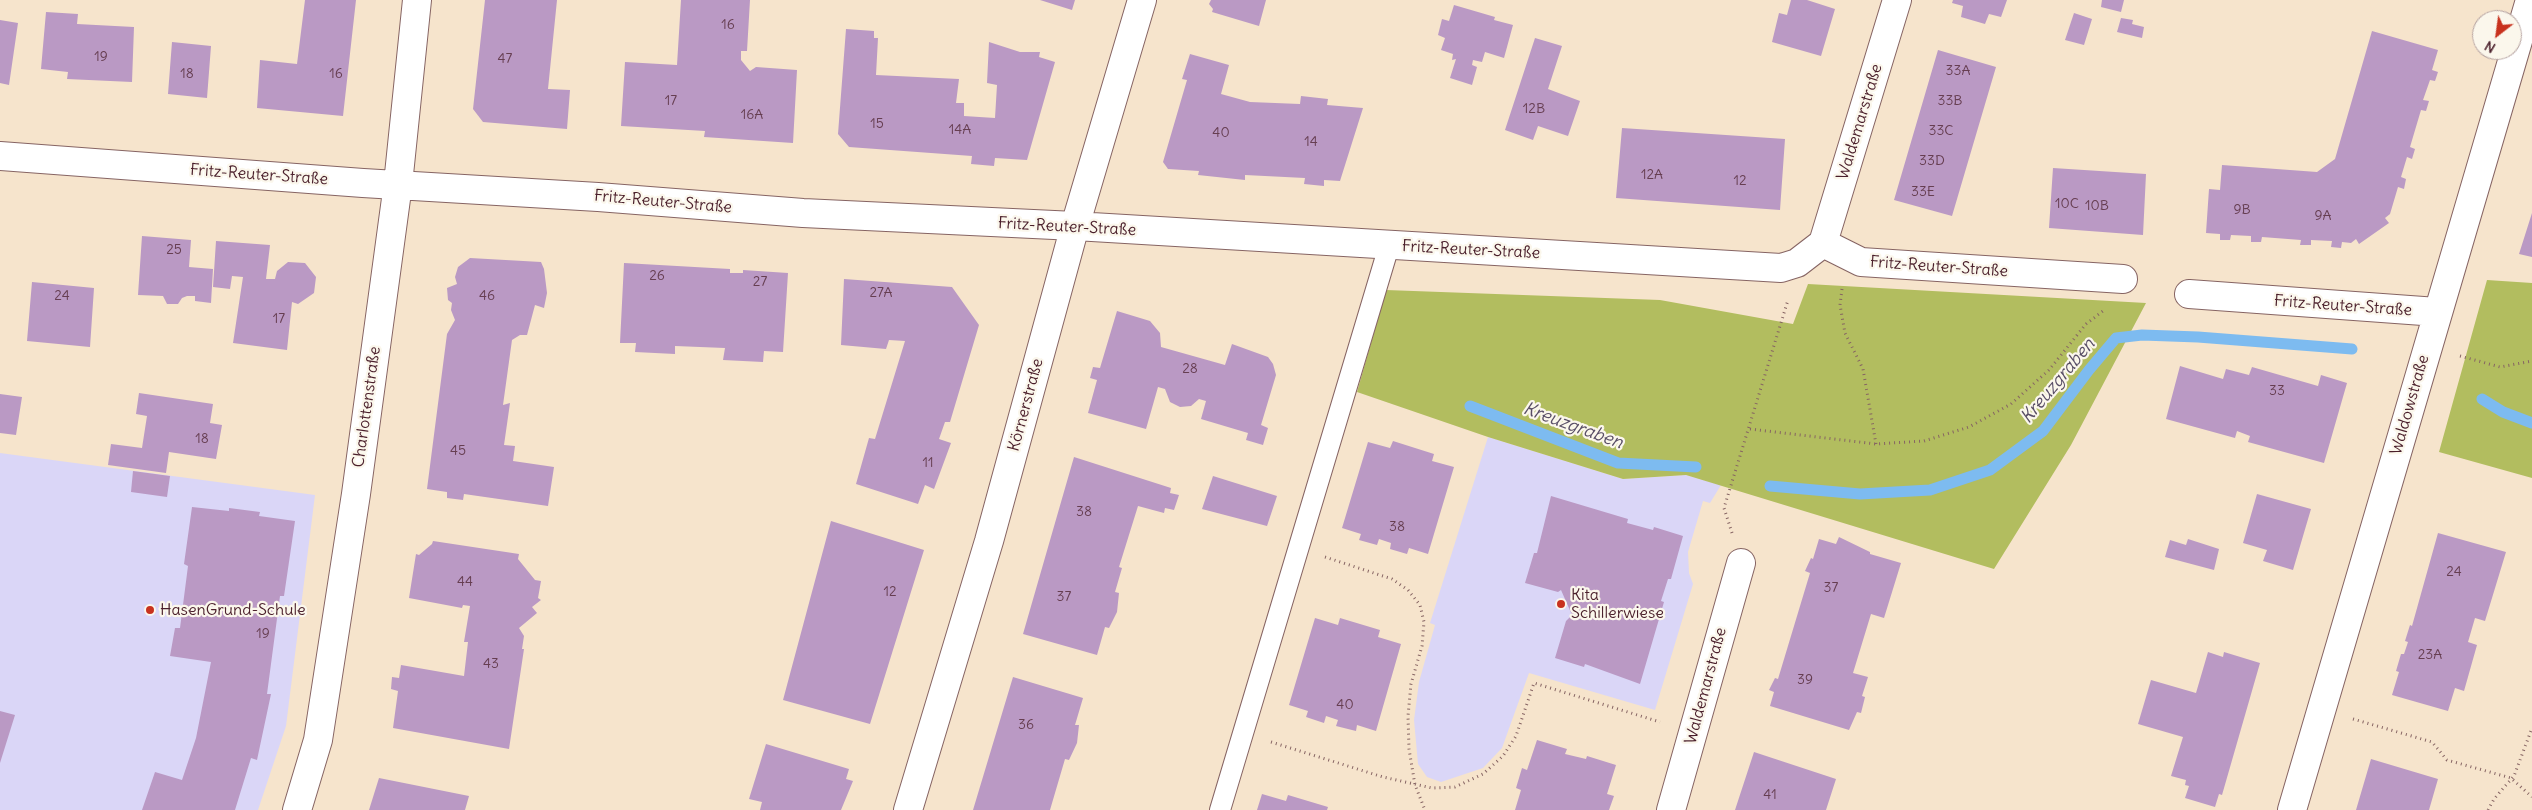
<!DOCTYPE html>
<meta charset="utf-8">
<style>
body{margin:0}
#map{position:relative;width:2532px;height:810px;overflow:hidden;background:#f6e4cc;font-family:Delius,sans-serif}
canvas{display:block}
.north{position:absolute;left:2472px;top:10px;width:50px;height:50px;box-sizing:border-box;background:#fbf7ec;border:1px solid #b4a19f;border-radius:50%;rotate:210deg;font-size:14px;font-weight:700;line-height:20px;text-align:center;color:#4a1f2b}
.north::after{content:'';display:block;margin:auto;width:18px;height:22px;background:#c8321e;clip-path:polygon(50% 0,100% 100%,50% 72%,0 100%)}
</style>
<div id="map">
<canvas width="2532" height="810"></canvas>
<div class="north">N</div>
</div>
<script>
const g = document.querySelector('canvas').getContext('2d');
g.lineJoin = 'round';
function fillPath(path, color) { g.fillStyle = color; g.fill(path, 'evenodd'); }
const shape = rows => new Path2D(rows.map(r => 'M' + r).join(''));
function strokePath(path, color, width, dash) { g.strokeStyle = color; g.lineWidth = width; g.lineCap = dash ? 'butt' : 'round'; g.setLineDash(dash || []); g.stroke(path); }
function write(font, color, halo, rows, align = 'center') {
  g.font = font + ' Delius,sans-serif'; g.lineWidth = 4.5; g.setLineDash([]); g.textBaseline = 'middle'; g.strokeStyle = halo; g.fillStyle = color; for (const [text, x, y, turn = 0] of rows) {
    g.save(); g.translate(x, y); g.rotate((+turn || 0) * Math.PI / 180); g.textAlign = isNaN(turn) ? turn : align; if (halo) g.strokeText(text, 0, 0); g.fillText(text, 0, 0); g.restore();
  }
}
const built = shape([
 [1488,437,1623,479,1686,475,1721,485,1710,503,1703,501,1688,552,1689,573,1693,584,1655,710,1529,673,1502,748,1483,768,1441,782,1427,777,1418,764,1414,720,1419,682,1435,625,1430,623],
 [0,453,315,495,286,726,258,810,0,810]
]);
const green = shape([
 [2487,280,2532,283,2532,478,2439,452],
 [1808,284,2146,303,2071,445,1994,569,1686,475,1623,479,1488,437,1357,392,1386,290,1660,300,1793,324]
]);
const stream = shape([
 [2482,399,2503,412,2532,423],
 [1470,406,1618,463,1696,467],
 [1770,486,1860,494,1930,490,1990,470,2043,431,2089,370,2116,338,2142,335,2198,337,2352,349]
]);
const building = shape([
 [305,0,356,0,343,116,257,108,260,60,297,64],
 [485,0,557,0,548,89,570,90,567,129,483,122,473,109],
 [681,0,750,0,747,51,741,51,741,60,750,71,756,67,797,70,793,143,704,137,705,131,621,126,625,62,677,65],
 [1040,0,1075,0,1072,10],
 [1211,0,1266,0,1259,26,1212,12,1213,9,1209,4],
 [1791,0,1807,0,1835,9,1821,56,1772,42,1779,13,1787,15],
 [1953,0,2007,0,2001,17,1989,14,1985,24,1961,17,1963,6,1952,3],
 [2102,0,2124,0,2121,12,2101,7],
 [1454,5,1495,17,1494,20,1513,25,1504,58,1485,52,1482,62,1473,60,1472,65,1477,67,1472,85,1450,78,1456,59,1452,60,1453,54,1441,50,1445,38,1438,35,1442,19,1449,21],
 [46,12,78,14,77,24,134,27,132,82,67,79,68,72,41,69],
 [2074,13,2092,19,2084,45,2065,40],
 [2121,18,2133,20,2132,24,2144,27,2142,38,2117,32],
 [0,20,18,23,9,85,0,83],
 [846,29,874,31,874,38,878,38,876,75,959,79,956,103,964,103,964,116,995,118,997,85,987,83,989,42,1020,52,1040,52,1039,57,1055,62,1027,160,995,158,994,166,971,164,972,156,849,147,838,134],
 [2372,31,2438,50,2432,70,2438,72,2435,81,2430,80,2423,100,2429,101,2426,111,2421,110,2410,147,2415,149,2412,159,2407,157,2401,177,2406,179,2404,189,2398,187,2390,214,2385,218,2389,223,2359,244,2356,239,2351,243,2342,242,2341,248,2331,247,2332,241,2311,240,2311,245,2300,245,2301,240,2262,237,2261,242,2251,242,2251,236,2231,235,2230,240,2220,240,2220,234,2206,233,2209,189,2220,190,2222,165,2317,172,2335,159],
 [1535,38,1562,46,1548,89,1580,101,1568,136,1538,126,1533,140,1505,130],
 [172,42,211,46,207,98,168,94],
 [1938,50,1996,67,1952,216,1894,200],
 [1190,54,1229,65,1221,94,1250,102,1300,104,1301,96,1328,99,1327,105,1363,108,1340,181,1324,180,1324,186,1304,184,1305,178,1245,175,1245,180,1198,175,1199,171,1168,169,1163,162,1187,80,1182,79],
 [1622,128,1785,139,1780,210,1616,198],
 [2053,168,2146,174,2143,235,2049,228],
 [2532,213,2532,257,2519,254],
 [142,236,191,240,189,267,213,269,211,303,195,301,195,296,187,296,182,298,178,304,167,304,163,296,138,295],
 [216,241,270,245,266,279,275,279,277,271,288,262,305,263,316,277,314,293,298,304,292,302,287,350,233,343,243,277,232,276,230,289,213,287],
 [470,258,541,262,544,269,547,293,544,308,535,305,527,335,520,335,512,340,503,405,510,403,504,445,515,446,513,461,554,467,548,506,464,494,463,500,447,498,447,492,427,489,447,334,455,320,451,310,452,303,448,300,447,288,457,284,455,277,458,267],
 [624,263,730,269,730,273,743,273,743,270,788,273,783,352,764,351,763,362,723,360,725,348,675,346,675,354,635,352,636,343,620,343],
 [844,279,952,287,979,325,950,422,945,422,939,439,951,443,934,489,925,485,918,504,856,484,869,438,875,439,905,341,889,340,886,349,841,345],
 [32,282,94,288,90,347,27,341],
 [1117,311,1150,321,1160,333,1161,347,1225,365,1232,344,1268,357,1273,364,1276,375,1261,425,1268,428,1263,445,1246,440,1248,433,1201,419,1206,401,1199,399,1191,406,1180,407,1170,402,1165,389,1158,387,1146,429,1088,413,1097,380,1090,378,1093,367,1100,368],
 [2180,366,2223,379,2226,369,2249,375,2252,367,2318,386,2321,375,2347,383,2324,463,2248,442,2250,436,2237,431,2235,438,2166,419],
 [139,393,213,404,210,423,222,425,216,459,169,452,166,473,108,465,111,444,142,448,147,416,136,414],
 [0,394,22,397,16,435,0,433],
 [1393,441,1434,454,1432,461,1454,467,1428,554,1409,548,1407,554,1390,549,1391,543,1379,539,1377,545,1359,540,1361,534,1342,528,1368,442,1390,448],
 [1074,457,1171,488,1170,493,1179,495,1174,510,1165,508,1164,513,1138,506,1119,567,1122,568,1115,592,1119,593,1117,612,1109,628,1105,627,1097,655,1023,634],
 [133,471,170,476,167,497,131,492],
 [1213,476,1277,496,1267,526,1202,509],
 [2257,494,2311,509,2293,570,2263,561,2267,550,2243,543],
 [1551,496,1628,519,1627,523,1653,530,1654,527,1683,536,1671,579,1668,579,1661,601,1664,602,1640,684,1585,664,1584,667,1555,658,1566,621,1572,615,1561,590,1558,592,1525,583,1534,553,1537,553],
 [192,507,229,511,229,508,260,512,259,516,295,521,284,596,280,596,267,694,271,694,257,760,251,758,235,810,142,810,155,772,182,780,196,738,211,662,170,656,175,628,180,628,188,566,184,564],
 [831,521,924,550,870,724,783,700],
 [2438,533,2506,552,2485,621,2475,618,2468,642,2477,645,2464,691,2455,688,2448,711,2392,695,2399,672,2396,671,2401,654,2404,654,2408,642,2405,641,2410,625,2412,626],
 [1839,537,1870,552,1870,554,1901,563,1884,618,1871,614,1853,673,1868,677,1862,696,1865,697,1861,713,1857,712,1849,730,1770,706,1774,692,1769,690,1775,678,1778,679,1810,573,1805,571,1811,558,1813,559,1819,539,1836,544],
 [2188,539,2219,549,2214,570,2165,557,2170,540,2186,545],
 [433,541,519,554,518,559,535,580,541,581,538,598,541,600,532,607,537,613,519,628,524,636,522,649,524,649,509,749,393,728,398,691,391,689,392,677,399,678,401,665,464,676,468,642,464,642,470,606,463,605,462,608,409,598,416,554,419,555,432,544],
 [1315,618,1338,625,1340,618,1380,630,1378,637,1401,644,1376,731,1357,725,1356,731,1336,726,1338,720,1326,716,1324,723,1306,717,1308,711,1289,705],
 [2208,652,2223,657,2224,652,2260,663,2222,795,2219,794,2215,807,2185,798,2189,786,2185,785,2186,780,2171,776,2183,737,2138,724,2151,680,2196,693],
 [1013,677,1083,698,1075,725,1079,725,1077,743,1069,760,1065,759,1050,810,973,810],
 [0,711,15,715,0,763],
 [1537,740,1567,749,1565,754,1586,759,1587,756,1616,765,1607,794,1614,796,1609,810,1515,810,1521,790,1516,788,1522,768,1527,770],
 [766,744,849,769,846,779,853,781,841,810,760,810,762,802,749,799],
 [1754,752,1836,779,1826,810,1735,810],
 [2371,759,2438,779,2429,810,2356,810],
 [379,778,469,796,465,810,369,810],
 [1262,794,1286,801,1288,795,1328,807,1327,810,1257,810]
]);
const path = shape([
 [1842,289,1840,305,1845,333,1863,369,1876,444],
 [2460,356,2500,367,2532,361],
 [1750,429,1876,444,1924,441,1969,427,2011,404,2049,370,2086,324,2103,311],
 [1732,533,1724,508,1788,300],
 [1325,557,1392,579,1408,590,1420,605,1424,622,1422,646,1411,684,1408,716,1409,749,1415,785,1425,810],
 [2353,719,2432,742,2447,760,2511,778,2532,797],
 [1271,742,1383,777,1432,788,1455,787,1483,774,1503,756,1516,736,1534,683,1660,722],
 [2488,810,2494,799,2514,776,2532,728]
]);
const lane = shape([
 [1220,810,1389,246]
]);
const street = shape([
 [0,156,363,183,598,197,803,213,1075,226,1781,268,1797,263,1823,243],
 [1823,243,1861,262,2123,279],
 [1823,243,1897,0],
 [2189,294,2437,312],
 [297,810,318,740,356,494,398,184,417,0],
 [908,810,989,541,1075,226,1142,0],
 [1671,810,1741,563],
 [2292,810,2530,0]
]);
const markers = [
 [1561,604,5,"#c8321e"],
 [150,610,5,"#c8321e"]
];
const numberNames = [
 ["16",728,25],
 ["19",101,57],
 ["47",505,59],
 ["33A",1958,71],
 ["18",187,74],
 ["16",336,74],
 ["17",671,101],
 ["33B",1950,101],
 ["12B",1534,109],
 ["16A",752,115],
 ["15",877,124],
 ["14A",960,130],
 ["33C",1941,131],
 ["40",1221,133],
 ["14",1311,142],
 ["33D",1932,161],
 ["12A",1652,175],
 ["12",1740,181],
 ["33E",1923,192],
 ["10C",2067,204],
 ["10B",2097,206],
 ["9B",2242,210],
 ["9A",2323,216],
 ["25",174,250],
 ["26",657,276],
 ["27",760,282],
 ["27A",881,293],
 ["24",62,296],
 ["46",487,296],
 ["17",279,319],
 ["28",1190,369],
 ["33",2277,391],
 ["18",202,439],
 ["45",458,451],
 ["11",928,463],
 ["38",1084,512],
 ["38",1397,527],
 ["24",2454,572],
 ["44",465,582],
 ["37",1831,588],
 ["12",890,592],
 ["37",1064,597],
 ["19",263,634],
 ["23A",2430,655],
 ["43",491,664],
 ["39",1805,680],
 ["40",1345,705],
 ["36",1026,725],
 ["41",1770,795]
];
const streetNames = [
 ["Waldemarstraße",1860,122,-73],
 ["Fritz-Reuter-Straße",259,175,4],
 ["Fritz-Reuter-Straße",663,202,5],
 ["Fritz-Reuter-Straße",1067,227,3],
 ["Fritz-Reuter-Straße",1471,250,3],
 ["Fritz-Reuter-Straße",1939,267,4],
 ["Fritz-Reuter-Straße",2343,306,4],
 ["Körnerstraße",1026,405,-75],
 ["Waldowstraße",2410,405,-74],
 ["Charlottenstraße",367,407,-82],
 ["Waldemarstraße",1706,686,-75]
];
const poiNames = [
 ["Kita",1571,595],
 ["Schillerwiese",1571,613],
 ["HasenGrund-Schule",160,610]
];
const waterNames = [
 ["Kreuzgraben",2058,381,-50],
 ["Kreuzgraben",1573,426,20]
];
fillPath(built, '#dad6f7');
fillPath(green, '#b2bd5f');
strokePath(stream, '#7dbbf0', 11);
fillPath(building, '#ba99c4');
strokePath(lane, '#866463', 22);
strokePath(street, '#866463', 30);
strokePath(path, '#866463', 3, [1, 4]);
strokePath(lane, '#fff', 20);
strokePath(street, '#fff', 28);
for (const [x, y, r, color] of markers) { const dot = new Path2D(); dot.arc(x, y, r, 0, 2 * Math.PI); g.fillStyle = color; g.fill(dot); strokePath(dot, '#fbf7ec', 2); }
write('14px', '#663e51', null, numberNames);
write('16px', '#4a1f2b', '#fbf7ec', streetNames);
write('16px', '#4a1f2b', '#fbf7ec', poiNames, 'left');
write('italic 18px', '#594e66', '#fbf7ec', waterNames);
</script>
